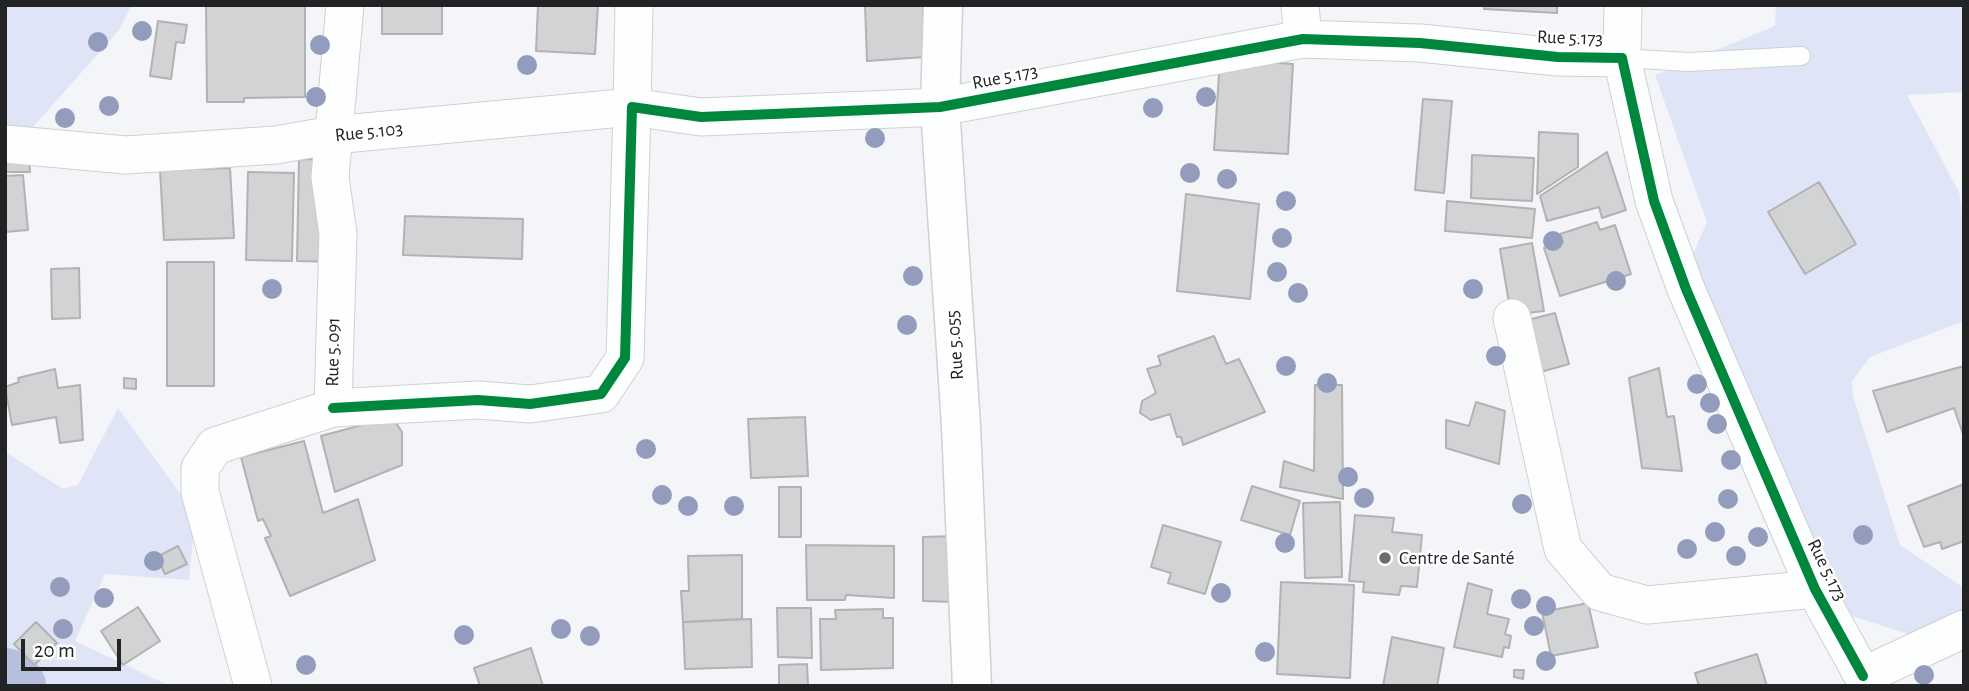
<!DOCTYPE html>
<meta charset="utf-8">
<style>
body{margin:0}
#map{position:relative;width:1969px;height:691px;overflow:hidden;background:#f4f5f9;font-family:"Alegreya Sans",sans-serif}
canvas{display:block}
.frame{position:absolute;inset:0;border:7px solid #222325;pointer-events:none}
.scale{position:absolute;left:21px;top:639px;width:100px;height:32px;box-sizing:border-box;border:4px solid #222325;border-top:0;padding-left:9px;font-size:21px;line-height:24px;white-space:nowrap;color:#222325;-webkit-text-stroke:5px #fff;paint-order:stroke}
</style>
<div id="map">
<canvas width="1969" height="691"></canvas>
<div class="frame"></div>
<div class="scale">20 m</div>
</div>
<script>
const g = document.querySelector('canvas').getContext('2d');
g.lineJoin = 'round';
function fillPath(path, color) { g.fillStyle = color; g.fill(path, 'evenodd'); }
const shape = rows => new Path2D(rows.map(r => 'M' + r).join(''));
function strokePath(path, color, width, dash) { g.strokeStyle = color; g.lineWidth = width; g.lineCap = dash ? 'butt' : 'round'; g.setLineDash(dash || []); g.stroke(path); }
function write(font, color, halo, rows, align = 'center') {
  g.font = font + ' "Alegreya Sans",sans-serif'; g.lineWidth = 5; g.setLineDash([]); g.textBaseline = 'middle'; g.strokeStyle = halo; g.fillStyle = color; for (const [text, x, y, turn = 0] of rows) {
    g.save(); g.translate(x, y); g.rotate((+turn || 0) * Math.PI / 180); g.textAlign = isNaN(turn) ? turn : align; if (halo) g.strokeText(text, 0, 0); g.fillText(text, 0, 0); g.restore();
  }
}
const green = shape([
 [5,5,132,5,119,30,26,135,5,136],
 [1776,5,1964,5,1964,92,1907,95,1959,192,1964,227,1964,321,1870,357,1852,381,1853,396,1900,545,1964,588,1964,629,1927,640,1852,616,1840,608,1687,268,1707,222,1655,75,1775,26],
 [118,408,195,514,189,580,105,574,75,641,170,686,5,686,5,452,63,489,78,485]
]);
const river = shape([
 [5,678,16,686]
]);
const building = shape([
 [206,5,305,5,305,97,244,98,244,102,207,102,206,5],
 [382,5,442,5,442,34,382,34,382,5],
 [538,5,598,5,595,54,536,51,538,5],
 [865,5,923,5,925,57,867,61,865,5],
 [1485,5,1557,5,1557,13,1484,9,1485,5],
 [158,21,187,25,184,43,176,42,171,79,150,76,158,21],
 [1220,59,1293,64,1288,154,1214,150,1220,59],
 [1423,99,1452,101,1444,193,1415,190,1423,99],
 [1539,132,1578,134,1578,167,1537,194,1539,132],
 [5,152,29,153,30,172,5,172,5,152],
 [1607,152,1626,210,1602,218,1599,207,1547,221,1540,196,1607,152],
 [1472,155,1534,158,1532,201,1471,198,1472,155],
 [299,159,342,160,339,262,297,261,299,159],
 [230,168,234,238,164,240,160,170,230,168],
 [248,172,294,173,292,261,246,260,248,172],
 [23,175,28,230,5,232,5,176,23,175],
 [1819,182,1856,244,1805,274,1768,212,1819,182],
 [1186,194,1259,204,1250,299,1177,291,1186,194],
 [1447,201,1535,209,1532,238,1445,231,1447,201],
 [405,216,523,219,522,259,403,255,405,216],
 [1597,222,1600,230,1615,225,1631,274,1560,296,1544,248,1563,242,1560,234,1597,222],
 [1532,243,1544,311,1511,315,1500,249,1532,243],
 [167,262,214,262,214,386,167,386,167,262],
 [79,268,80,318,52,319,51,269,79,268],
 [1555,313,1569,364,1537,373,1524,321,1555,313],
 [1214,336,1226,364,1239,359,1265,412,1183,445,1181,437,1177,437,1170,414,1151,420,1140,413,1142,401,1156,393,1147,369,1161,365,1158,356,1214,336],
 [1964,366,1964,437,1954,408,1887,432,1873,391,1964,366],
 [1659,368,1667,417,1674,416,1682,471,1642,468,1629,378,1659,368],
 [55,369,58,388,80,385,83,440,60,443,56,417,12,425,5,387,19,382,18,378,55,369],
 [124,378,136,379,136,389,124,388,124,378],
 [1315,385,1342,385,1343,499,1280,487,1284,461,1314,471,1315,385],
 [1476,402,1505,411,1499,464,1446,448,1446,420,1469,426,1476,402],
 [392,417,402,432,402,465,335,492,321,436,392,417],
 [805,417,808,476,751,478,748,419,805,417],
 [304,441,323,513,358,499,375,560,290,596,265,538,271,536,263,519,258,521,241,457,304,441],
 [1964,484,1964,541,1942,549,1940,542,1924,547,1908,506,1964,484],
 [1252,486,1300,501,1290,535,1241,520,1252,486],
 [779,487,801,487,801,537,779,537,779,487],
 [1340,502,1342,577,1305,578,1303,503,1340,502],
 [1355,515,1394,518,1392,532,1422,535,1417,587,1401,586,1399,595,1363,592,1364,582,1349,581,1355,515],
 [1163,525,1221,542,1205,594,1168,583,1171,573,1151,567,1163,525],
 [957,536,955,602,923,601,923,537,957,536],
 [806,545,894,546,894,598,846,595,845,600,807,600,806,545],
 [178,546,187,564,165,574,157,557,178,546],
 [742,555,742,619,683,622,681,591,689,591,688,556,742,555],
 [1281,582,1354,585,1350,678,1277,674,1281,582],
 [1468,583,1492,590,1487,614,1509,619,1505,634,1511,636,1509,648,1504,647,1502,657,1454,647,1468,583],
 [1588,603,1598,647,1551,656,1542,612,1588,603],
 [138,607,160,641,123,665,101,631,138,607],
 [777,608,811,608,812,658,778,657,777,608],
 [883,609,883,618,893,618,893,668,821,670,820,619,836,619,835,610,883,609],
 [751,619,752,667,685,669,683,622,751,619],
 [36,622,57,643,34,665,14,644,36,622],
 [1392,637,1444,648,1437,686,1383,686,1392,637],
 [531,648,543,686,480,686,474,668,531,648],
 [1757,654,1767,686,1699,686,1695,673,1757,654],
 [807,664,808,686,779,686,779,665,807,664],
 [1514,670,1524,670,1523,679,1514,677,1514,670]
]);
const service = shape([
 [1622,58,1689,62,1801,56]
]);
const minor = shape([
 [1300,5,1303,39],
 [1622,58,1623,5],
 [5,144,126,155,276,145,333,135,632,107,634,5],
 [1512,318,1563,549,1600,592,1647,605,1815,589],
 [333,408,478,400,530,404,601,394,625,358,632,107,701,117,940,107,1303,39,1420,43,1558,57,1622,58,1654,201,1686,289,1815,589,1863,676],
 [1863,676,1964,629],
 [253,686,200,492,200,468,215,446,333,408,338,234,330,177,345,5]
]);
const tertiary = shape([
 [943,5,940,107,961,426,972,686]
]);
const cycleway = shape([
 [333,408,478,400,530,404,601,394,625,358,632,107,701,117,940,107,1303,39,1420,43,1558,57,1622,58,1654,201,1686,289,1815,589,1863,676]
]);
const trees = [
 [142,31],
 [98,42],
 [320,45],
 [527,65],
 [316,97],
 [1206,97],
 [109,106],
 [1153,108],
 [65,118],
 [875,138],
 [1190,173],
 [1227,179],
 [1286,201],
 [1282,238],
 [1553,241],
 [1277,272],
 [913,276],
 [1616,281],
 [272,289],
 [1473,289],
 [1298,293],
 [907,325],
 [1496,356],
 [1286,366],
 [1327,383],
 [1697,384],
 [1710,403],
 [1717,424],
 [646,449],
 [1731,460],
 [1348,477],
 [662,495],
 [1364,498],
 [1728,499],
 [1522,504],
 [688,506],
 [734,506],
 [1715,532],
 [1863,535],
 [1758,537],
 [1285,543],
 [1687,549],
 [1736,556],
 [154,561],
 [60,587],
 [1221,593],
 [104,598],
 [1521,599],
 [1546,606],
 [1534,626],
 [63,629],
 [561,629],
 [464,635],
 [590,636],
 [1265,652],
 [1546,661],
 [306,665],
 [1924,675]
];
const markers = [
 [1385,558,7,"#6c6c6f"]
];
const streetNames = [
 ["Rue 5.173",1570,38,2],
 ["Rue 5.173",1005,77,-11],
 ["Rue 5.103",369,132,-6],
 ["Rue 5.055",955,345,-94],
 ["Rue 5.091",333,352,-89],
 ["Rue 5.173",1827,570,64]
];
const poiNames = [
 ["Centre de Santé",1399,558]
];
fillPath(green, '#dfe4f6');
strokePath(river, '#b6bfde', 60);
fillPath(building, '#d2d3d4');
strokePath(building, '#b1b2b2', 2);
strokePath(service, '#cfd0d3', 20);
strokePath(minor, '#cfd0d3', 39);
strokePath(tertiary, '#cfd0d3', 41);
strokePath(service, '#fdfefe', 18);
strokePath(minor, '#fdfefe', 37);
strokePath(tertiary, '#fdfefe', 38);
strokePath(cycleway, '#00873e', 10);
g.fillStyle = '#939cbc';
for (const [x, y] of trees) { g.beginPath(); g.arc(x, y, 10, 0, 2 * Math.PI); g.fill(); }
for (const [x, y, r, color] of markers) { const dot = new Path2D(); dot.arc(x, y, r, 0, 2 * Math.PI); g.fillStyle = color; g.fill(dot); strokePath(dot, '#fff', 2.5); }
write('19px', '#222325', '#fff', streetNames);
write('19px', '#222325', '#fff', poiNames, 'left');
</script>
